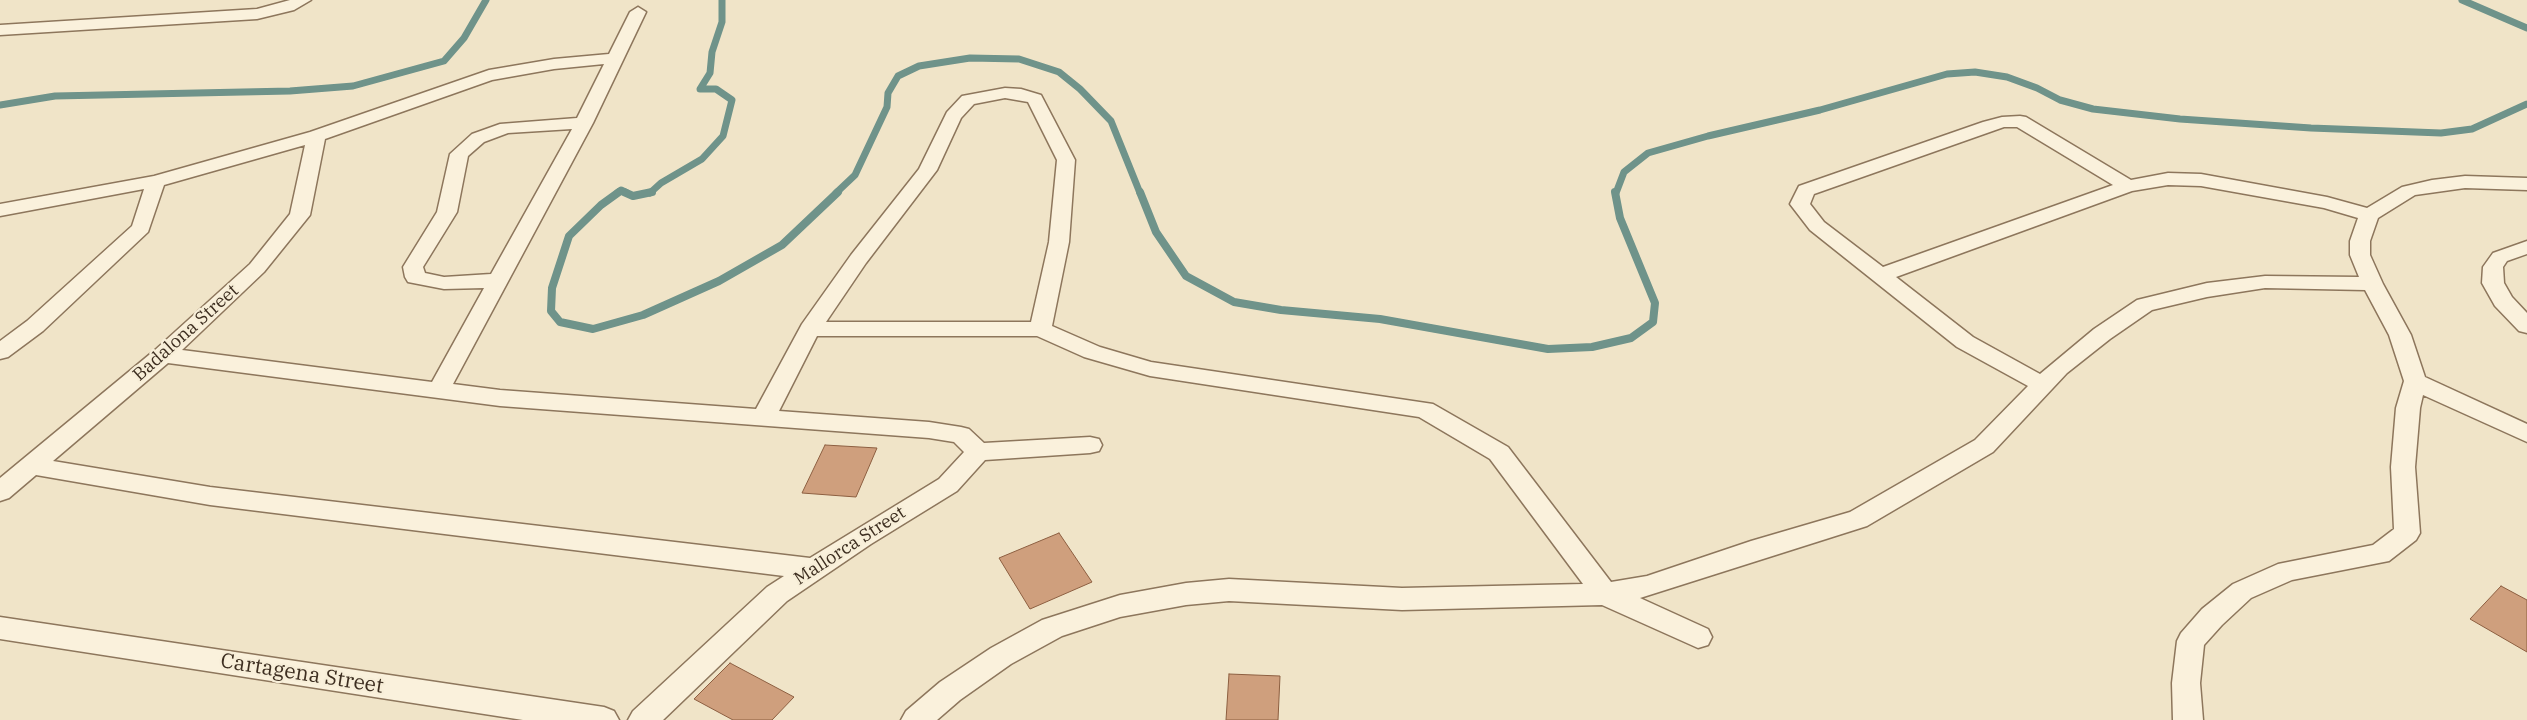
<!DOCTYPE html>
<style>
body{margin:0}
canvas{display:block;background:#f0e4c8}
</style>
<canvas width="2527" height="720"></canvas>
<script>
const g = document.querySelector('canvas').getContext('2d');
g.lineJoin = 'round';
const shape = rows => new Path2D(rows.map(r => 'M' + r).join(''));
function strokePath(path, color, width, dash) { g.strokeStyle = color; g.lineWidth = width; g.lineCap = dash ? 'butt' : 'round'; g.setLineDash(dash || []); g.stroke(path); }
function fillPath(path, color) { g.fillStyle = color; g.fill(path, 'evenodd'); }
function write(font, color, halo, rows, align = 'center') {
  g.font = font + ' "IBM Plex Serif",serif'; g.lineWidth = 4.5; g.setLineDash([]); g.textBaseline = 'middle'; g.strokeStyle = halo; g.fillStyle = color; for (const [text, x, y, turn = 0] of rows) {
    g.save(); g.translate(x, y); g.rotate((+turn || 0) * Math.PI / 180); g.textAlign = isNaN(turn) ? turn : align; if (halo) g.strokeText(text, 0, 0); g.fillText(text, 0, 0); g.restore();
  }
}
const streamFar1 = shape([
 [2462,0,2527,28],
 [0,105,55,96,290,91,353,86,444,61,464,38,486,0],
 [617,193,621,190,627,193],
 [650,193,661,183,702,159,723,136,732,100,716,89,700,89,710,73,712,52,722,22,722,0],
 [836,193,855,175,887,107,888,93,898,76,919,66,970,58,1019,59,1059,72,1080,89,1111,121,1140,193],
 [1616,193,1624,172,1648,153,1708,136,1820,110,1947,74,1975,72,2007,77,2037,88,2060,100,2093,109,2180,119,2311,128,2441,133,2472,129,2527,104]
]);
const stream = shape([
 [619,192,601,205,569,236,552,288,551,311,560,322,593,329,643,315,719,281,782,245,838,192],
 [624,192,633,196,652,192],
 [1140,192,1156,232,1186,276,1234,302,1281,310,1380,319,1548,349,1592,347,1631,338,1653,322,1655,303,1620,218,1615,192]
]);
const building = shape([
 [825,445,877,448,856,497,802,493,825,445],
 [1059,533,1092,582,1030,609,999,558,1059,533],
 [2501,586,2527,600,2527,652,2470,619,2501,586],
 [730,663,794,697,772,720,733,720,694,699,730,663],
 [1229,674,1280,676,1278,720,1226,720,1229,674]
]);
const street = shape([
 [290,0,311,0,294,10,257,19,0,35,0,25,257,9,290,0],
 [638,7,646,12,593,123,453,384,500,390,756,409,802,324,851,255,919,169,947,112,962,96,1005,88,1021,89,1041,95,1075,160,1069,242,1052,326,1100,347,1151,362,1433,404,1508,447,1611,582,1647,576,1751,541,1850,512,1975,440,2028,386,1957,347,1810,230,1790,204,1799,186,1983,122,2002,117,2020,116,2026,117,2131,180,2168,173,2201,174,2327,197,2367,208,2402,187,2432,180,2465,176,2527,178,2527,190,2465,188,2415,195,2378,218,2370,241,2370,255,2383,284,2411,335,2425,377,2527,424,2527,442,2423,395,2420,408,2415,467,2420,533,2416,540,2389,561,2292,580,2251,598,2222,625,2204,645,2200,683,2203,720,2173,720,2172,683,2177,641,2181,633,2202,609,2233,584,2278,564,2373,545,2394,529,2391,467,2396,408,2404,381,2389,335,2365,290,2265,288,2207,297,2152,310,2110,339,2067,373,1993,452,1867,526,1640,598,1708,629,1712,637,1708,645,1698,648,1602,605,1402,610,1229,601,1186,605,1120,617,1062,636,1011,664,960,700,937,720,901,720,906,711,940,682,991,648,1042,620,1120,595,1186,583,1229,579,1402,588,1583,584,1490,459,1419,417,1150,376,1084,357,1037,336,817,336,779,411,929,422,961,427,969,429,984,443,1090,437,1099,439,1102,445,1099,451,1090,453,985,460,957,491,871,544,787,601,663,720,628,720,633,711,767,587,784,576,210,505,36,475,9,498,0,501,0,478,155,350,250,264,290,214,305,145,164,185,148,232,43,331,8,357,0,359,0,341,27,321,132,226,144,189,0,216,0,204,154,176,310,132,489,70,554,59,609,54,630,12,638,7],
 [604,64,577,118,500,124,472,134,450,154,437,212,403,267,405,277,408,282,444,289,484,288,432,382,182,350,264,272,310,215,325,139,492,80,554,69,604,64],
 [1005,98,1028,102,1057,160,1049,242,1031,322,826,322,866,263,937,170,961,118,974,104,1005,98],
 [2004,127,2017,127,2113,185,1883,267,1824,222,1810,204,1814,194,2004,127],
 [572,129,491,274,444,277,425,273,423,267,457,212,468,156,484,142,508,133,572,129],
 [2168,185,2201,186,2324,208,2358,218,2350,241,2350,255,2359,277,2265,276,2207,283,2137,300,2094,329,2040,374,1973,337,1896,277,2132,191,2168,185],
 [168,363,500,406,929,438,954,442,964,452,939,479,810,558,210,487,53,461,168,363],
 [2527,241,2527,254,2507,261,2503,267,2504,283,2512,297,2527,313,2527,333,2519,331,2495,306,2482,283,2483,267,2493,253,2527,241],
 [0,617,604,707,614,711,619,720,523,720,0,639,0,617]
]);
const streetNames = [
 ["Badalona Street",186,333,-42],
 ["Mallorca Street",850,546,-33]
];
const nearStreetnames = [
 ["Cartagena Street",302,674,9]
];
strokePath(streamFar1, '#6f938a', 7);
strokePath(stream, '#6f938a', 8);
fillPath(building, '#cf9f7d');
strokePath(building, '#8d5f41', 1);
strokePath(street, '#8d765c', 3);
fillPath(street, '#faf1dc');
write('18px', '#3d2e20', '#f7eed8', streetNames);
write('21px', '#3d2e20', '#f7eed8', nearStreetnames);
</script>
